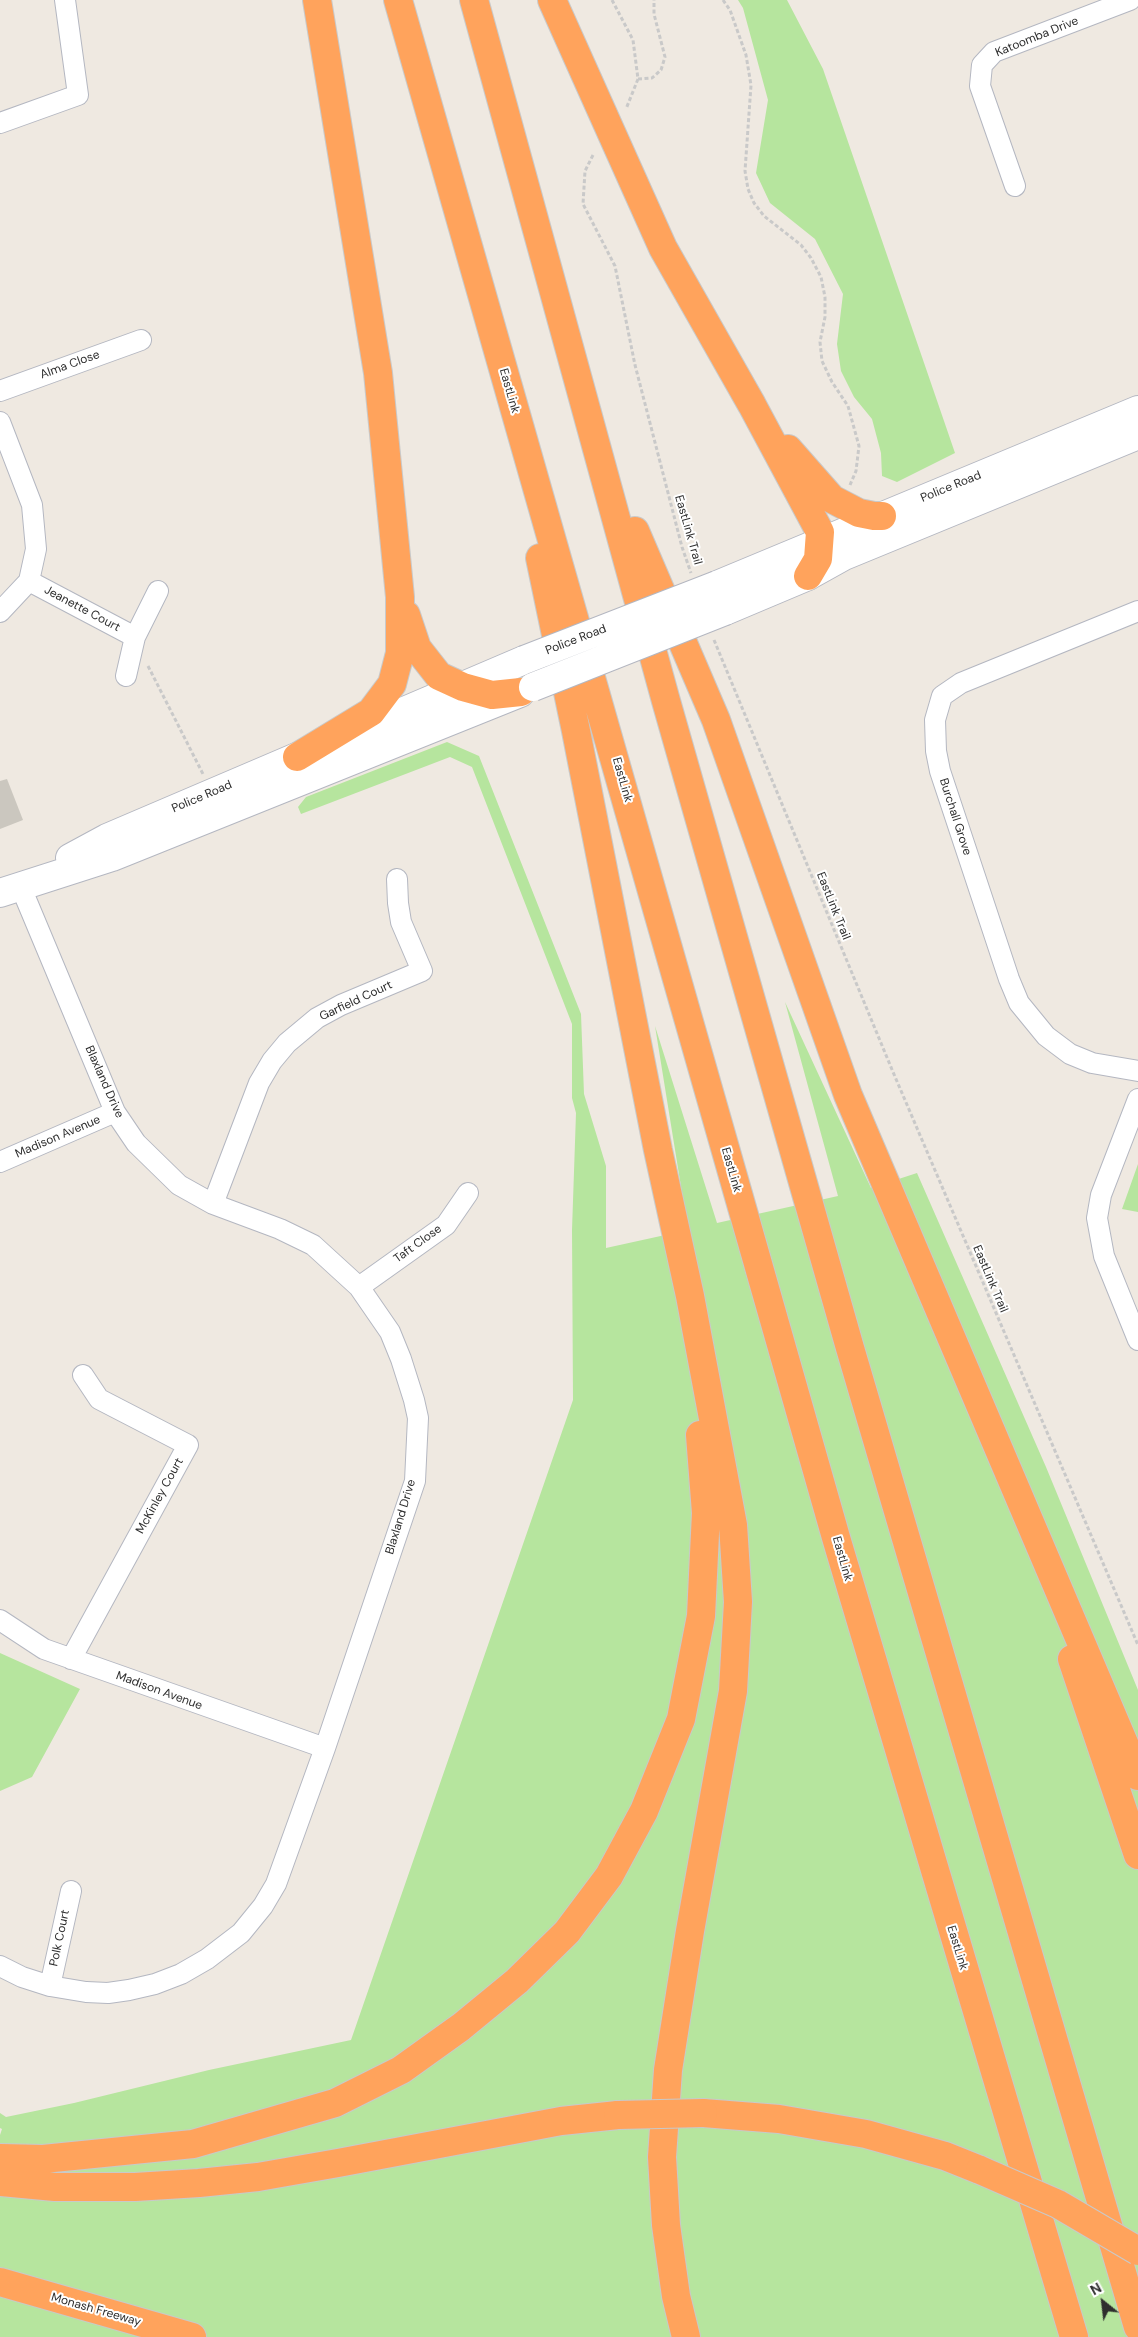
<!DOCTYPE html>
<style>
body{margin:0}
#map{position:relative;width:1138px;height:2337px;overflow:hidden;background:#efe9e1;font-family:"DM Sans",sans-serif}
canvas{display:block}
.north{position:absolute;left:1078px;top:2277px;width:50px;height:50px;-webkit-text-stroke:4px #fff;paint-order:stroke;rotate:331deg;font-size:14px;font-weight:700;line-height:20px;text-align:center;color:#2e2e2e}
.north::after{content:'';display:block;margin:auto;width:18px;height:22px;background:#2e2e2e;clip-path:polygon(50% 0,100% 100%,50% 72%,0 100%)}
</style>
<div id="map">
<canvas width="1138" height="2337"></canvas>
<div class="north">N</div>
</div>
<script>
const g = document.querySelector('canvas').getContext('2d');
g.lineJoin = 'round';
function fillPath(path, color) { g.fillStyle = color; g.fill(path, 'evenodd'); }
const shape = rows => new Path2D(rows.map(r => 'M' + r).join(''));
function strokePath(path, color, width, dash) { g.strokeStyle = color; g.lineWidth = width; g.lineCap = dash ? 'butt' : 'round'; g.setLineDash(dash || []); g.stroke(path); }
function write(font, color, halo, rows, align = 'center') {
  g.font = font + ' "DM Sans",sans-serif'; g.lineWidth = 4; g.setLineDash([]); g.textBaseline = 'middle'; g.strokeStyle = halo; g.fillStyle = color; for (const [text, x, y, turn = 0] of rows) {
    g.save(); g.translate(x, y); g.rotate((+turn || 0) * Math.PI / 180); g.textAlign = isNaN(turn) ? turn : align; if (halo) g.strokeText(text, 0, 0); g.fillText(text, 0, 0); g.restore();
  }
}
const green = shape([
 [738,0,787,0,823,69,955,453,897,482,882,476,881,453,872,419,854,397,841,371,837,344,843,294,815,239,770,203,756,173,768,100,743,8],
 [447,742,479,756,581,1014,584,1094,606,1166,606,1248,688,1230,655,1026,717,1223,838,1196,785,1002,871,1188,917,1173,1046,1467,1138,1690,1138,2337,0,2337,0,2135,2,2129,0,2128,0,2113,6,2117,74,2103,209,2070,351,2040,573,1400,572,1230,576,1113,572,1098,572,1024,472,767,450,757,301,814,298,807,306,797],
 [1138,1164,1138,1212,1122,1209],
 [0,1653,80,1689,32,1777,0,1791]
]);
const building = shape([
 [7,779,23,820,0,829,0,781]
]);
const path = shape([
 [612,0,633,40,638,79,626,109],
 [723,0,730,10,746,55,751,85,745,171,748,189,754,203,764,216,801,245,811,258,821,277,825,297,825,317,820,342,822,361,832,382,848,406,859,446,856,471,850,485],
 [638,79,652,78,661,70,665,57,654,14,654,0],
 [593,155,585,171,583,204,615,266,635,365,682,547,691,573],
 [714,640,893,1072,1138,1645],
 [148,666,203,774]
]);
const street = shape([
 [0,123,78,95,65,0],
 [1015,186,980,86,982,65,994,52,1130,0],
 [0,391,141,340],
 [0,422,32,505,36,549,29,581,0,612],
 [29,581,135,637],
 [1138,611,961,683,942,696,935,720,936,751,940,771,1009,979,1019,1003,1046,1036,1070,1054,1092,1063,1138,1071],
 [126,676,135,637,158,591],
 [1138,1099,1101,1195,1097,1218,1104,1256,1138,1340],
 [0,1162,115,1112],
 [213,1204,259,1083,272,1061,287,1043,317,1018,341,1005,422,971,401,922,398,903,397,879],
 [359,1287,446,1225,468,1193],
 [0,1620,44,1649,325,1748],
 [71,1659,188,1445,99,1399,83,1375],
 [0,1966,22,1977,50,1986,86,1992,108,1993,129,1990,155,1984,181,1974,207,1959,241,1933,263,1906,276,1884,325,1748,415,1481,418,1418,414,1400,401,1359,390,1332,359,1287,313,1245,280,1229,213,1204,179,1185,136,1143,115,1112,20,885],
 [50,1986,71,1891]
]);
const secondary = shape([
 [717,585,1138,410],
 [725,611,808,576,844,556,1138,435],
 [70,858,107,838,524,660],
 [0,893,112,857,520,693]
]);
const highway = shape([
 [398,0,837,1541,1074,2337],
 [474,0,666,701,850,1348,1138,2327],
 [552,0,663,248,752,405,820,532,818,559,808,576],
 [788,449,832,499,859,513,874,516,882,516],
 [635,531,716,720,848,1095,1138,1776],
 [540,558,576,731,658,1150,690,1296,733,1525,738,1602,733,1691,690,1931,668,2070,662,2157,666,2225,676,2296,686,2337],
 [406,615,417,648,439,676,463,687,492,695,521,692],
 [297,757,371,712,392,684,400,653,400,597,378,373,317,0],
 [1072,1659,1138,1855],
 [703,2113,779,2119,866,2134,945,2156,980,2170],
 [0,2158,43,2159,193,2144,335,2103,401,2070,461,2027,517,1981,567,1932,609,1876,644,1811,681,1719,701,1616,706,1513,700,1435],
 [0,2182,55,2187,135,2187,199,2183,258,2177,338,2163,561,2121,618,2115],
 [0,2282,192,2337]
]);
const secondaryBridge = shape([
 [524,660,717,585],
 [533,687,725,611]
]);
const highwayBridge = shape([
 [618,2115,703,2113],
 [980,2170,1058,2204,1138,2251]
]);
const streetNames = [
 ["Katoomba Drive",1037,37,-22],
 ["Alma Close",70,365,-20],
 ["EastLink",509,391,74],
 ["Police Road",951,487,-22],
 ["EastLink Trail",688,530,74],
 ["Jeanette Court",82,609,28],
 ["Police Road",576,640,-21],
 ["EastLink",622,780,74],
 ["Police Road",202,797,-23],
 ["Burchall Grove",955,817,72],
 ["EastLink Trail",833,906,68],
 ["Garfield Court",356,1001,-25],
 ["Blaxland Drive",104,1082,66],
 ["Madison Avenue",58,1137,-23],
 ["EastLink",731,1170,74],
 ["Taft Close",418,1244,-36],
 ["EastLink Trail",990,1279,67],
 ["McKinley Court",160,1496,-61],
 ["Blaxland Drive",401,1517,-73],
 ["EastLink",842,1559,74],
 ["Madison Avenue",159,1691,20],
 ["Polk Court",60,1938,-78],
 ["EastLink",957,1948,73],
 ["Monash Freeway",96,2310,16]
];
fillPath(green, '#b6e59e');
fillPath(building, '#cbc7bf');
strokePath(street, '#b4b7c1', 22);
strokePath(secondary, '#b4b7c1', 30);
strokePath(highway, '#c9c9c9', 30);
strokePath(path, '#c9c9c9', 3, [4, 2.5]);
strokePath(street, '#fff', 20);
strokePath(secondary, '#fff', 28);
strokePath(highway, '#ffa35c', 28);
strokePath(secondaryBridge, '#b4b7c1', 30, []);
strokePath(highwayBridge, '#c9c9c9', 30, []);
strokePath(secondaryBridge, '#fff', 28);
strokePath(highwayBridge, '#ffa35c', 28);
write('12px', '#2e2e2e', '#fff', streetNames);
</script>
